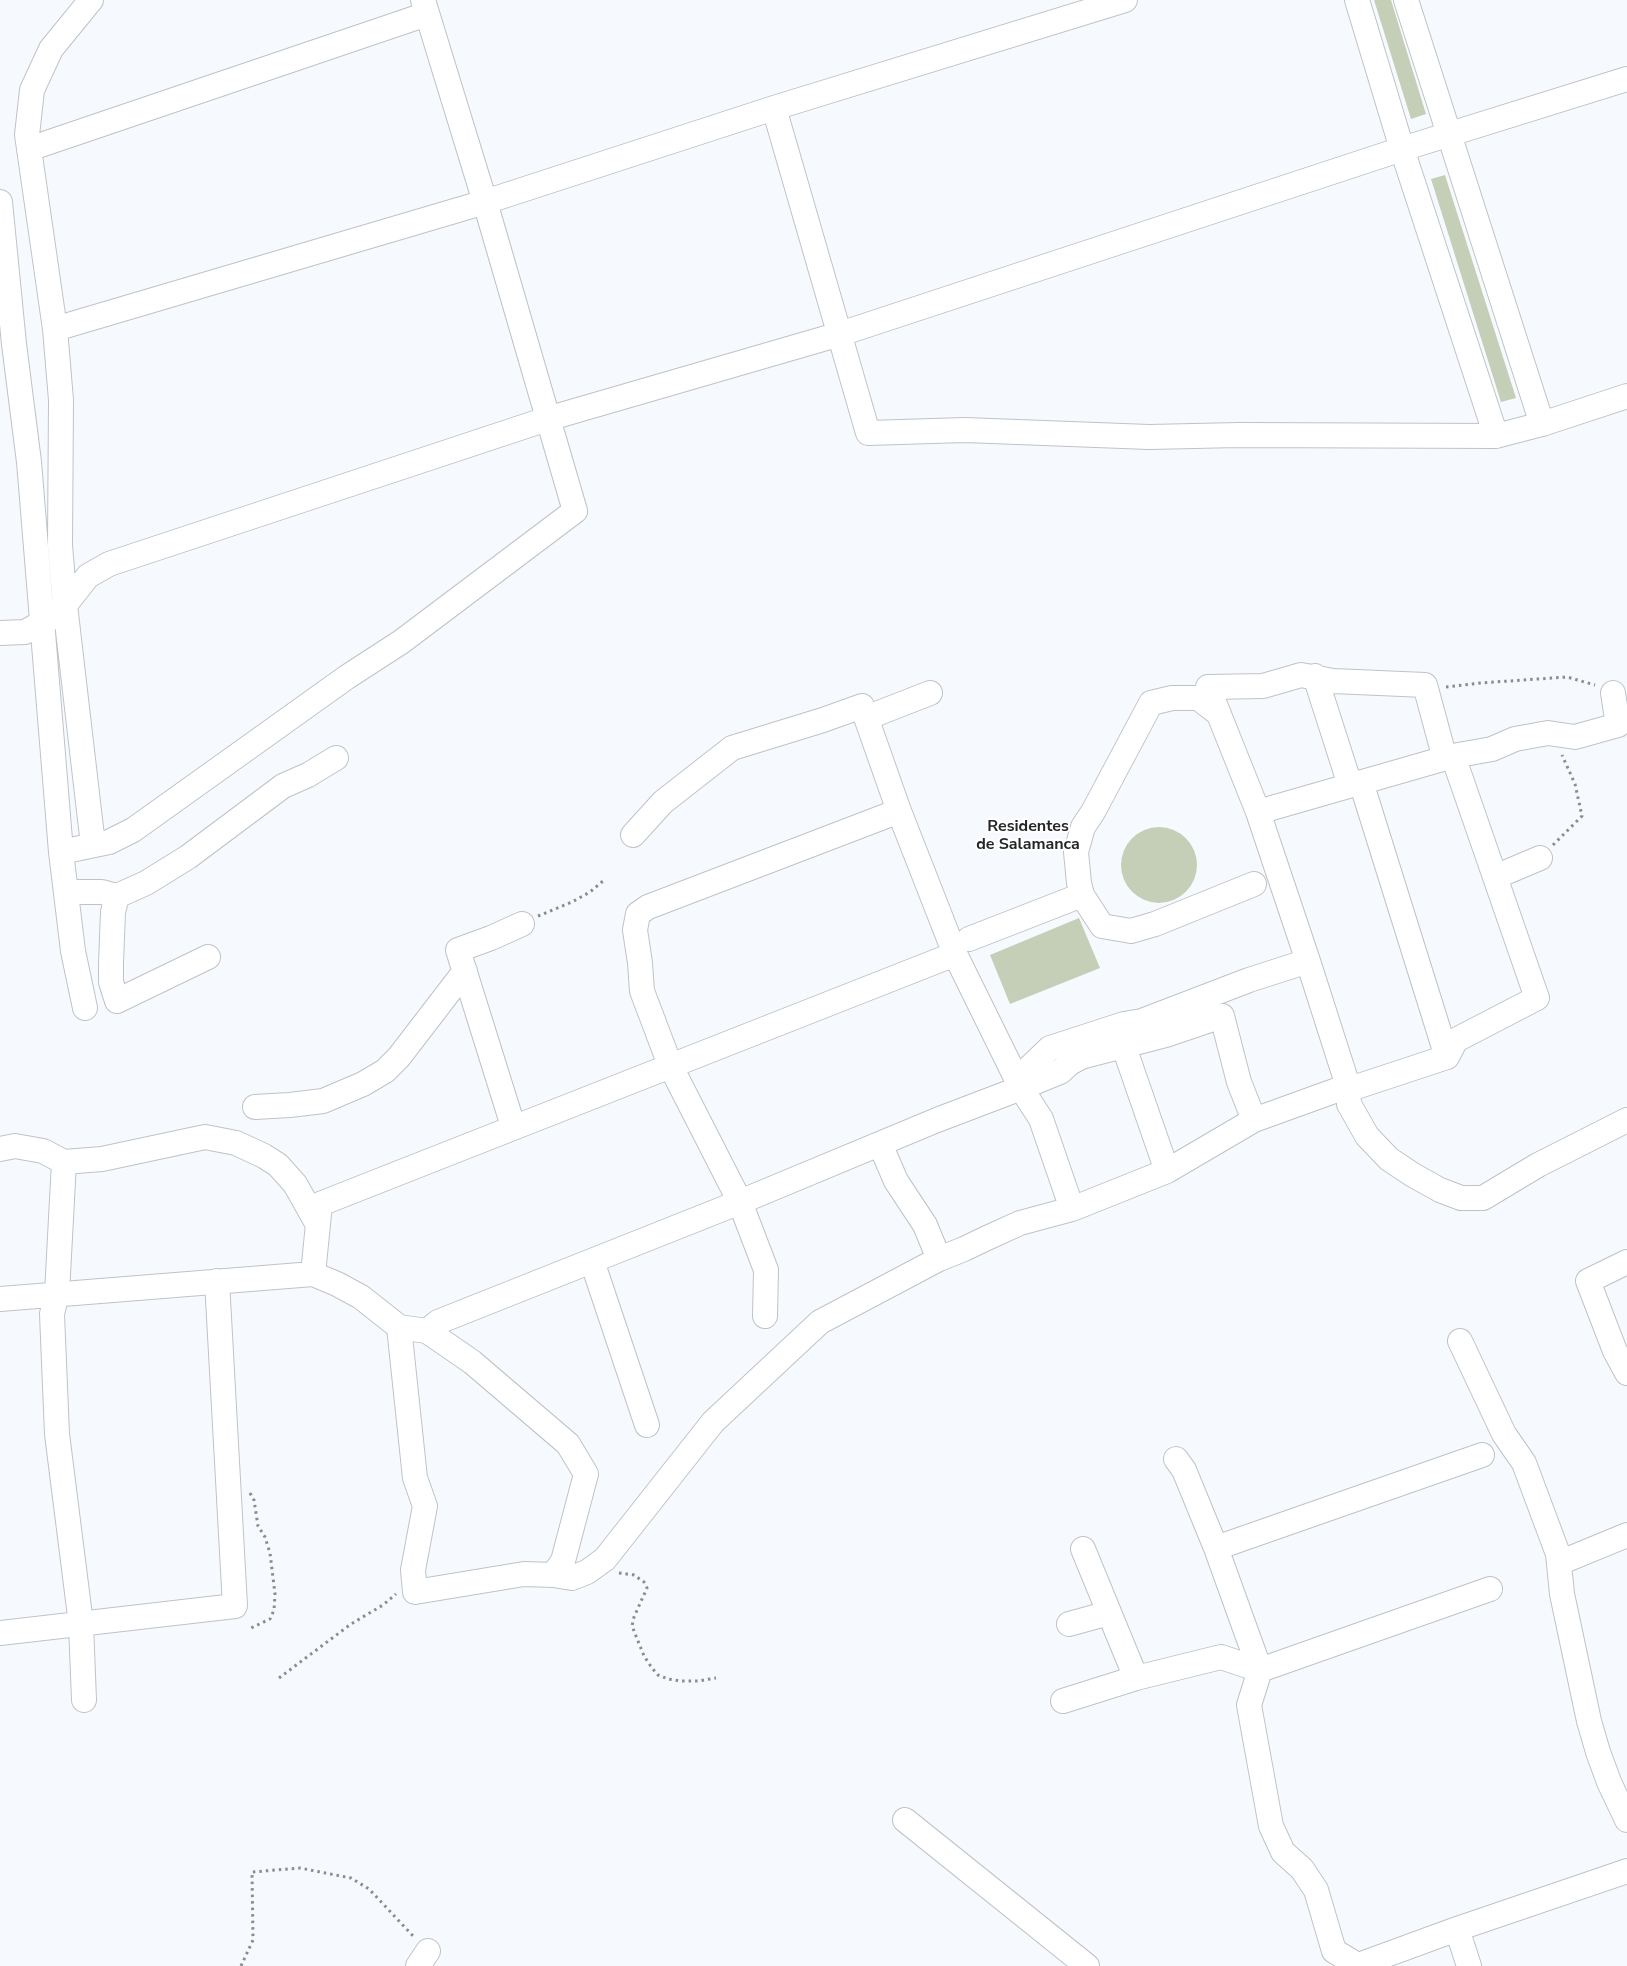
<!DOCTYPE html>
<style>
body{margin:0}
canvas{display:block;background:#f6fafe}
</style>
<canvas width="1627" height="1966"></canvas>
<script>
const g = document.querySelector('canvas').getContext('2d');
g.lineJoin = 'round';
function fillPath(path, color) { g.fillStyle = color; g.fill(path, 'evenodd'); }
const shape = rows => new Path2D(rows.map(r => 'M' + r).join(''));
function strokePath(path, color, width, dash) { g.strokeStyle = color; g.lineWidth = width; g.lineCap = dash ? 'butt' : 'round'; g.setLineDash(dash || []); g.stroke(path); }
function write(font, color, halo, rows, align = 'center') {
  g.font = font + ' "Nunito Sans",sans-serif'; g.lineWidth = 4; g.setLineDash([]); g.textBaseline = 'middle'; g.strokeStyle = halo; g.fillStyle = color; for (const [text, x, y, turn = 0] of rows) {
    g.save(); g.translate(x, y); g.rotate((+turn || 0) * Math.PI / 180); g.textAlign = isNaN(turn) ? turn : align; if (halo) g.strokeText(text, 0, 0); g.fillText(text, 0, 0); g.restore();
  }
}
const green = shape([
 [1374,0,1391,0,1426,114,1411,119],
 [1445,175,1516,398,1501,402,1431,179],
 '1121 865a38 38 0 1 1 76 0a38 38 0 1 1-76 0Z',
 [1079,918,1100,968,1010,1004,990,955]
]);
const path = shape([
 [1446,687,1480,683,1567,677,1595,685],
 [1553,845,1582,816,1575,784,1562,755],
 [538,916,572,902,590,892,603,881],
 [250,1493,254,1500,258,1526,265,1537,270,1553,275,1594,274,1610,270,1619,251,1628],
 [619,1573,634,1575,644,1582,647,1588,634,1617,632,1626,644,1656,652,1668,658,1675,668,1679,681,1681,698,1681,716,1678],
 [279,1678,351,1624,383,1605,396,1594],
 [241,1966,253,1940,252,1872,300,1868,351,1878,369,1889,414,1937]
]);
const minor = shape([
 [91,0,51,49,32,90,27,135,55,329,61,400,60,545,65,605,93,845],
 [1357,0,1402,149,1496,436],
 [1406,0,1542,424],
 [774,108,868,433,965,430,1149,437,1239,435,1496,436,1542,424,1627,396],
 [29,149,427,14],
 [0,202,14,344,29,462,61,852,73,951,85,1008],
 [55,329,485,202,774,108,1125,0],
 [0,633,25,632,49,619,65,605,88,576,109,564,547,419,840,334,1402,149,1627,79],
 [1315,676,1350,785],
 [1219,714,1198,698,1172,698,1151,703,1093,812,1083,827,1076,852,1079,883,1082,895,1102,926,1131,931,1155,924,1254,884],
 [866,718,930,693],
 [1445,759,1425,685,1333,681,1301,675,1263,686,1208,687,1258,812,1308,961,1348,1086,1349,1104,1367,1136,1389,1159,1413,1175,1440,1190,1461,1198,1483,1198,1538,1165,1627,1120],
 [1361,782,1447,1057],
 [1258,812,1453,756,1492,749,1515,739,1548,733,1575,737,1618,725,1613,693],
 [633,835,663,802,732,748,823,720,862,706,899,811,955,954,1021,1088,1041,1119,1072,1209],
 [61,852,109,842,133,830,347,677,401,642,575,511,485,202,423,0],
 [1495,877,1540,858],
 [67,892,102,892,117,896,146,883,188,857,283,786,308,775,336,758],
 [117,896,113,912,111,963,111,982,117,1001,208,957],
 [969,939,1082,895],
 [1124,1047,1167,1171],
 [1021,1088,1060,1072,1070,1063,1081,1057,1166,1035,1222,1016,1239,1082,1254,1120],
 [255,1107,290,1105,323,1101,363,1084,385,1071,399,1057,465,971],
 [513,1126,458,950,491,938,522,924],
 [880,1144,896,1181,925,1225,939,1259],
 [0,1149,15,1146,43,1151,64,1162,102,1159,205,1137,236,1143,264,1156,278,1165,295,1184,317,1223],
 [64,1162,57,1293,52,1314,57,1434,81,1624,84,1700],
 [592,1261,647,1425],
 [1627,1262,1588,1281,1615,1351,1627,1373],
 [313,1274,320,1204,955,954],
 [0,1299,313,1274,337,1284,361,1297,399,1327,427,1331,472,1362,568,1444,586,1474,563,1561,553,1575],
 [765,1316,766,1270,740,1202,670,1065,642,991,640,963,635,930,638,914,648,907,899,811],
 [399,1327,415,1478,425,1506,413,1570,415,1592,524,1574,553,1575,572,1578,587,1572,605,1559,713,1422,820,1322,939,1259,964,1249,987,1238,1020,1223,1072,1209,1167,1171,1254,1120,1348,1086,1359,1086,1447,1057,1456,1040,1537,998,1453,756],
 [427,1331,438,1322,740,1202,937,1120,1021,1088,1026,1071,1050,1048,1124,1024,1142,1021,1249,980,1308,961],
 [1460,1341,1504,1434,1524,1463,1558,1554,1562,1594,1589,1721,1598,1752,1609,1782,1627,1820],
 [1176,1459,1184,1470,1216,1548,1260,1670,1249,1705,1271,1826,1283,1852,1302,1869,1316,1890,1334,1951,1359,1966],
 [1216,1548,1482,1455],
 [1083,1549,1136,1678],
 [1559,1563,1627,1535],
 [1069,1624,1109,1613],
 [0,1633,235,1606,217,1281],
 [1063,1701,1136,1678,1221,1657,1260,1670,1490,1589],
 [905,1820,1087,1966],
 [1457,1929,1469,1966],
 [418,1966,428,1951],
 [1356,1966,1457,1929,1627,1871]
]);
const neighbourhoodNames = [
 ["Residentes",1028,827],
 ["de Salamanca",1028,845]
];
fillPath(green, '#c5ceb7');
strokePath(minor, '#bec3c8', 26);
strokePath(path, '#898c8e', 3, [2.5, 4]);
strokePath(minor, '#fff', 24);
write('bold 16px', '#232527', '#fff', neighbourhoodNames);
</script>
